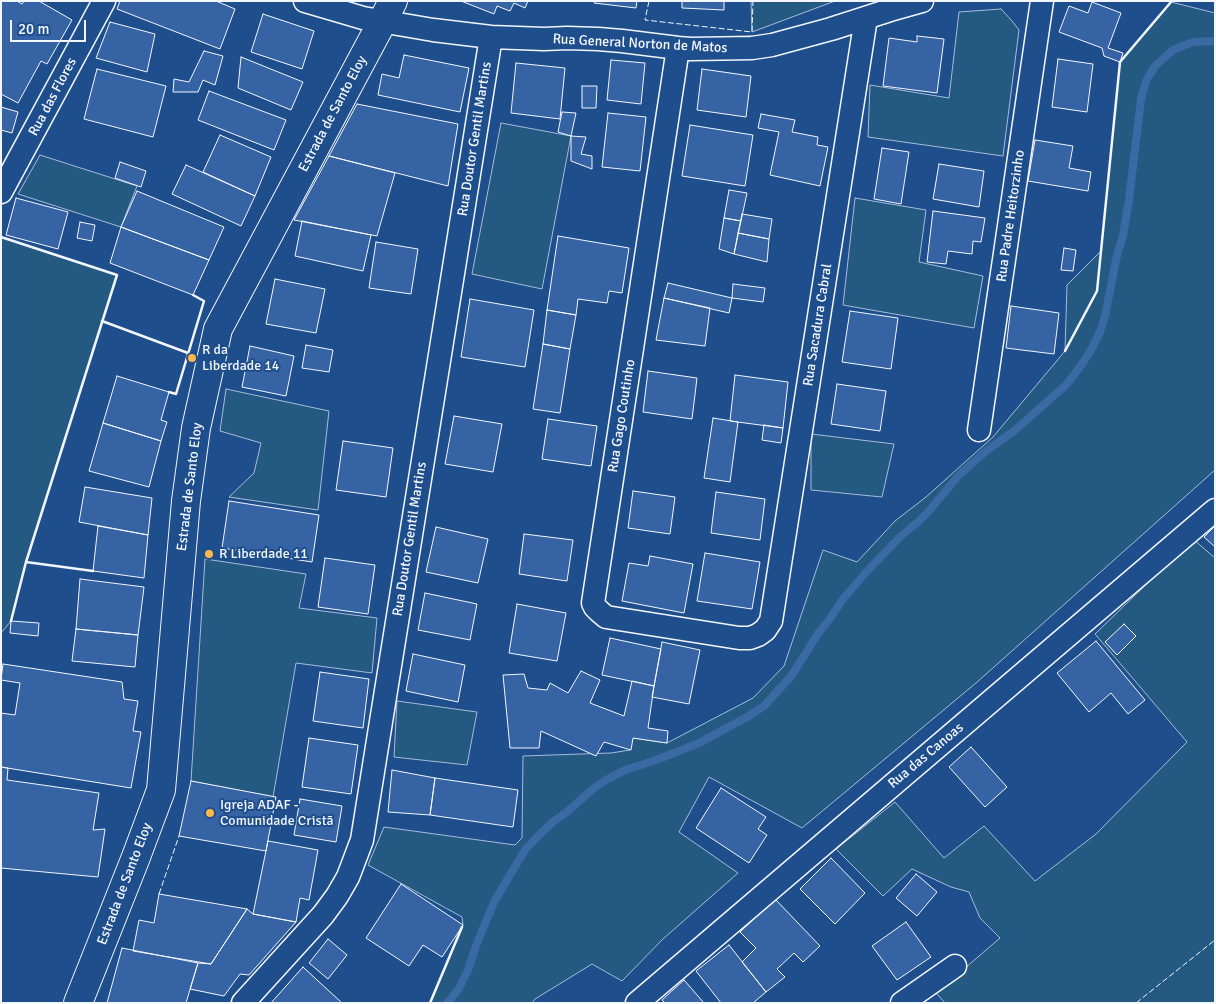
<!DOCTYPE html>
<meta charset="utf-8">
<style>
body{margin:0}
#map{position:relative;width:1216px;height:1004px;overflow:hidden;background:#1f4e8c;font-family:Signika,sans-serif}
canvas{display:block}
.frame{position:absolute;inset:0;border:2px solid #f2f6ff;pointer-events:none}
.scale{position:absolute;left:10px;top:20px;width:76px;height:22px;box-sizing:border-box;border:2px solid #f2f6ff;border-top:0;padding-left:6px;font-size:15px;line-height:18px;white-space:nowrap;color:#f2f6ff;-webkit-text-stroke:4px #1f4e8c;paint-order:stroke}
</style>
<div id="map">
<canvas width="1216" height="1004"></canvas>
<div class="frame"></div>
<div class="scale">20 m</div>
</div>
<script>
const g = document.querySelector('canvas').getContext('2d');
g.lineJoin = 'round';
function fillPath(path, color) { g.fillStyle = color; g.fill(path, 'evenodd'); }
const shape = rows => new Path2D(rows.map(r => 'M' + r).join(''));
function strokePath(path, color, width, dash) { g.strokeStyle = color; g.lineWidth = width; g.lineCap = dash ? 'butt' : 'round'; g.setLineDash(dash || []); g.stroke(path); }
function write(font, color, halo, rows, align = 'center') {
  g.font = font + ' Signika,sans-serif'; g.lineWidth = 4; g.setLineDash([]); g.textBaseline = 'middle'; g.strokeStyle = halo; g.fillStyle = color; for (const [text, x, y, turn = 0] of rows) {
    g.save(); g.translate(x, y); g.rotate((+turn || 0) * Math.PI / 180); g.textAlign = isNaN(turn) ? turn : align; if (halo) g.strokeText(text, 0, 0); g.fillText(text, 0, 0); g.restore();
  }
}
const green = shape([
 [751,1,835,1,752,32,751,1],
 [1171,2,1215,13,1215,470,976,683,802,828,709,777,679,832,738,873,663,939,622,981,592,964,535,999,532,1003,430,1003,463,925,462,917,368,865,384,827,515,845,522,838,523,756,611,753,630,750,633,738,667,743,753,698,784,666,823,550,857,562,895,521,926,497,993,437,1065,351,1067,285,1101,251,1120,62,1171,2],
 [1001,9,1012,21,1019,30,1003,156,868,137,870,85,949,98,959,12,1001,9],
 [501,123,571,136,542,289,472,274,501,123],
 [40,155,137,186,121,227,18,194,40,155],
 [855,198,926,210,919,262,983,276,974,328,843,305,855,198],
 [1,237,117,275,26,562,11,621,1,633,1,237],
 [226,389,329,411,318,510,229,497,254,473,261,443,220,431,226,389],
 [811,434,894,444,882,497,811,490,811,434],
 [1193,539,1215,558,1215,1003,945,1003,936,993,1000,938,980,918,969,892,951,887,912,869,883,896,836,849,895,802,944,858,984,826,1035,881,1096,834,1187,742,1095,634,1193,539],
 [205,559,306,574,299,608,377,618,372,673,296,663,273,797,191,781,205,559],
 [397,701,477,712,467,765,394,757,397,701]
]);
const stream = shape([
 [447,1003,458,990,468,970,477,943,495,900,525,850,541,833,554,821,567,812,594,788,606,780,625,770,656,760,697,744,749,716,764,706,792,675,819,632,829,620,843,599,869,569,902,535,918,522,929,511,958,476,986,451,1014,431,1066,385,1080,367,1091,350,1100,332,1105,316,1117,255,1123,236,1129,200,1141,99,1146,81,1155,66,1173,50,1193,42,1215,41]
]);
const building = shape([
 [1,1,17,1,22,4,24,1,39,1,72,20,47,64,41,61,18,103,1,94,1,1],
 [120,1,216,1,235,9,220,49,117,9,120,1],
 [461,1,528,1,525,8,514,3,510,11,497,6,494,14,461,1],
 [595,1,637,1,636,8,594,3,595,1],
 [682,1,724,1,724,10,682,8,682,1],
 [1092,2,1121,13,1108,48,1123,53,1120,62,1104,56,1102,48,1059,32,1069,6,1088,13,1092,2],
 [263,14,314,31,302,69,251,52,263,14],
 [110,22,155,34,147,72,96,58,110,22],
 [917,36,944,39,937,93,883,86,889,38,917,42,917,36],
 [204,51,223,56,215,85,203,80,198,92,173,92,174,79,189,82,204,51],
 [404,55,469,68,460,112,378,95,382,74,399,78,404,55],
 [241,57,303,82,291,110,238,88,241,57],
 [1058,59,1093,64,1087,112,1052,107,1058,59],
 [611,60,645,63,641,104,607,100,611,60],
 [516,63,565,68,560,119,511,113,516,63],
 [97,69,166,86,153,137,84,119,97,69],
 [702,69,751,76,746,117,697,110,702,69],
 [582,86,597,86,596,108,582,108,582,86],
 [209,91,286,120,274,150,198,120,209,91],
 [357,104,458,124,448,186,329,156,357,104],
 [1,107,18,112,12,133,1,130,1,107],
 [562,112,576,113,571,136,558,132,562,112],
 [608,113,646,117,640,171,602,167,608,113],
 [761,114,795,120,792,132,818,137,817,145,828,147,820,186,770,175,779,132,758,128,761,114],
 [690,125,753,135,745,186,682,176,690,125],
 [220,135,271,157,255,196,203,172,220,135],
 [571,136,586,137,581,154,592,156,592,169,571,161,571,136],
 [1035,140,1073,146,1069,168,1091,172,1088,191,1028,181,1035,140],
 [882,148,909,152,901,204,874,199,882,148],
 [329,156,395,173,377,236,294,220,329,156],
 [120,162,146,171,141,187,115,178,120,162],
 [939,164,984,171,979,207,933,199,939,164],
 [186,165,255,196,241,226,172,194,186,165],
 [729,190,747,193,741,221,724,218,729,190],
 [137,191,224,227,209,260,121,227,137,191],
 [16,198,68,212,58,249,6,235,16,198],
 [933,211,985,218,981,242,973,241,972,254,948,251,946,264,927,262,933,211],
 [742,214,772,219,769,239,738,233,742,214],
 [724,218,741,221,734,254,719,249,724,218],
 [302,221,371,235,363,271,295,256,302,221],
 [80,222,95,225,92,241,77,238,80,222],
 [121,227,209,260,193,295,110,263,121,227],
 [738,233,769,239,767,262,734,254,738,233],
 [558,236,629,248,622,293,609,291,607,303,578,299,576,315,547,310,558,236],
 [376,242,418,249,411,294,369,288,376,242],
 [1064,248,1076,250,1073,271,1061,270,1064,248],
 [275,279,325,289,316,333,266,324,275,279],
 [668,283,732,298,729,313,664,298,668,283],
 [733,284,765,288,763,302,732,298,733,284],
 [664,298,710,308,705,346,656,340,664,298],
 [470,299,534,310,525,367,461,357,470,299],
 [1011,306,1059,313,1054,354,1006,348,1011,306],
 [547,310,576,315,570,349,543,344,547,310],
 [850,311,898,318,891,369,842,362,850,311],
 [543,344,570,349,560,413,533,409,543,344],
 [306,345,333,350,329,372,302,368,306,345],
 [250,346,294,356,286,396,242,387,250,346],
 [648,371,697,378,692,419,643,412,648,371],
 [735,375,788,382,783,428,730,421,735,375],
 [117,376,169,392,161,420,167,422,161,441,103,423,117,376],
 [837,384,886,391,880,431,831,424,837,384],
 [454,416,502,424,493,472,445,464,454,416],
 [713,418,738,422,730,482,704,478,713,418],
 [548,419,597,426,591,466,542,459,548,419],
 [103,423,161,441,149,487,89,471,103,423],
 [764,425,783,428,781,443,762,440,764,425],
 [343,441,393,448,386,497,336,490,343,441],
 [85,487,152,498,148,535,79,522,85,487],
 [633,491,675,497,670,534,628,528,633,491],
 [716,492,765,499,760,540,711,533,716,492],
 [229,501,319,515,312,562,222,548,229,501],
 [98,526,148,535,144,578,93,571,98,526],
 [1215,526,1215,547,1204,537,1215,526],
 [436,527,488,539,478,583,426,572,436,527],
 [524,534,573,540,567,581,519,574,524,534],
 [705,553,760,562,752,609,697,601,705,553],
 [650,556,693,564,684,613,622,601,629,563,648,566,650,556],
 [325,558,375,565,368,614,318,607,325,558],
 [80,579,144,587,138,635,76,629,80,579],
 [425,593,477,604,470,640,418,630,425,593],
 [517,604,566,613,557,661,509,653,517,604],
 [11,621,39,623,38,636,10,633,11,621],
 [1124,624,1136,636,1117,655,1105,642,1124,624],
 [76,629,138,635,135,667,72,661,76,629],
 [610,638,661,649,654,686,602,675,610,638],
 [1096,641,1145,700,1128,714,1111,693,1089,712,1057,673,1096,641],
 [662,642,700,650,689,704,652,697,662,642],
 [413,654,465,665,458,702,406,691,413,654],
 [3,664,122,682,124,699,138,701,133,731,141,732,131,788,1,767,1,713,15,715,20,683,1,680,3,664],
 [581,671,600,680,590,703,624,716,632,681,654,686,648,728,668,731,667,743,633,738,631,750,604,742,596,756,541,731,539,748,510,748,503,675,524,674,528,688,547,690,550,683,568,693,581,671],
 [320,672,369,679,363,728,313,721,320,672],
 [309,738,358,745,351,794,302,787,309,738],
 [971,747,1007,787,985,807,949,767,971,747],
 [1,767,8,768,7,780,99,793,93,830,105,829,98,877,1,868,1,767],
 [392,770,435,778,430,815,388,812,392,770],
 [435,778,518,790,513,827,430,815,435,778],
 [191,781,276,797,266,851,179,836,191,781],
 [721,788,766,817,758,829,767,835,749,863,696,828,721,788],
 [300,799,342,806,336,842,294,835,300,799],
 [268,841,318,850,309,900,300,898,296,922,253,914,268,841],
 [831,858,865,893,835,924,800,889,831,858],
 [916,874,937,892,917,916,896,898,916,874],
 [401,884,463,925,442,957,423,945,409,966,366,938,401,884],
 [159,894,247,909,211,964,133,951,139,920,154,923,159,894],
 [775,899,820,946,803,962,794,953,777,969,785,977,766,992,742,962,756,948,740,932,775,899],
 [247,909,253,914,296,922,249,975,240,974,224,996,190,989,198,963,211,964,247,909],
 [906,922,931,957,897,980,872,946,906,922],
 [328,939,347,955,328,979,309,963,328,939],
 [729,945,766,992,753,1003,721,1003,696,971,729,945],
 [122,948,198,963,186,1003,107,1003,122,948],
 [303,967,342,1003,271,1003,303,967],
 [684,980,704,1003,665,1003,662,1000,684,980]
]);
const minor = shape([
 [305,1,363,18,433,30,491,37,544,39,567,38,598,39,622,41,678,48,691,49,752,48,772,45,831,29,890,10,922,1],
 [678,48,593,603,595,607,599,611,606,617,739,638,750,638,758,635,765,630,771,621,866,18],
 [1,192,104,1],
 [979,430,1042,1],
 [243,1003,323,915,337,896,348,877,362,840,491,37],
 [637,1003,1215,510],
 [902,1003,955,966]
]);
const secondary = shape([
 [78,1003,136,857,161,790,186,501,196,428,218,329,380,26,393,1]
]);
const fence = shape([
 [649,1,645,20,752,32,753,1],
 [159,894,179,836],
 [1136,1003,1215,940]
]);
const wall = shape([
 [1,237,117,275,26,562,11,621],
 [102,321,188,353],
 [1065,351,1097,291,1120,62,1171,2,1170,1],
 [169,392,176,394,204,301,193,295],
 [26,562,93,571],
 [430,1003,462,927]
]);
const markers = [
 [192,358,5,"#ffb74d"],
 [209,554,5,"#ffb74d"],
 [210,813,5,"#ffb74d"]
];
const streetNames = [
 ["Rua General Norton de Matos",640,44,3],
 ["Rua das Flores",53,97,-62],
 ["Estrada de Santo Eloy",333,114,-62],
 ["Rua Doutor Gentil Martins",475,139,-81],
 ["Rua Padre Heitorzinho",1011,216,-82],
 ["Rua Sacadura Cabral",818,325,-81],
 ["Rua Gago Coutinho",622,416,-81],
 ["Estrada de Santo Eloy",190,487,-83],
 ["Rua Doutor Gentil Martins",410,539,-81],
 ["Rua das Canoas",926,756,-40],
 ["Estrada de Santo Eloy",125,884,-69]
];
const poiNames = [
 ["R da",202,350],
 ["Liberdade 14",202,366],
 ["R Liberdade 11",219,554],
 ["Igreja ADAF -",220,805],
 ["Comunidade Cristã",220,821]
];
fillPath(green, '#245a82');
strokePath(green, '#a8bbd7', 1);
strokePath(stream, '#3b69a3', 8);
fillPath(building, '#3563a3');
strokePath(building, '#f2f6ff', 1);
strokePath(minor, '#f2f6ff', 25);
strokePath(secondary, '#f2f6ff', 30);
strokePath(minor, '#1f4e8c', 22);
strokePath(secondary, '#1f4e8c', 28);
strokePath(fence, '#f2f6ff', 1, [6, 2.5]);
strokePath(wall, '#f2f6ff', 2.5);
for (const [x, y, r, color] of markers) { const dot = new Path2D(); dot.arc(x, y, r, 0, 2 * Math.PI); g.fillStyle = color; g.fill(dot); strokePath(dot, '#1f4e8c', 2); }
write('14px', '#f2f6ff', '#1f4e8c', streetNames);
write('14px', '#f2f6ff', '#1f4e8c', poiNames, 'left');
</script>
